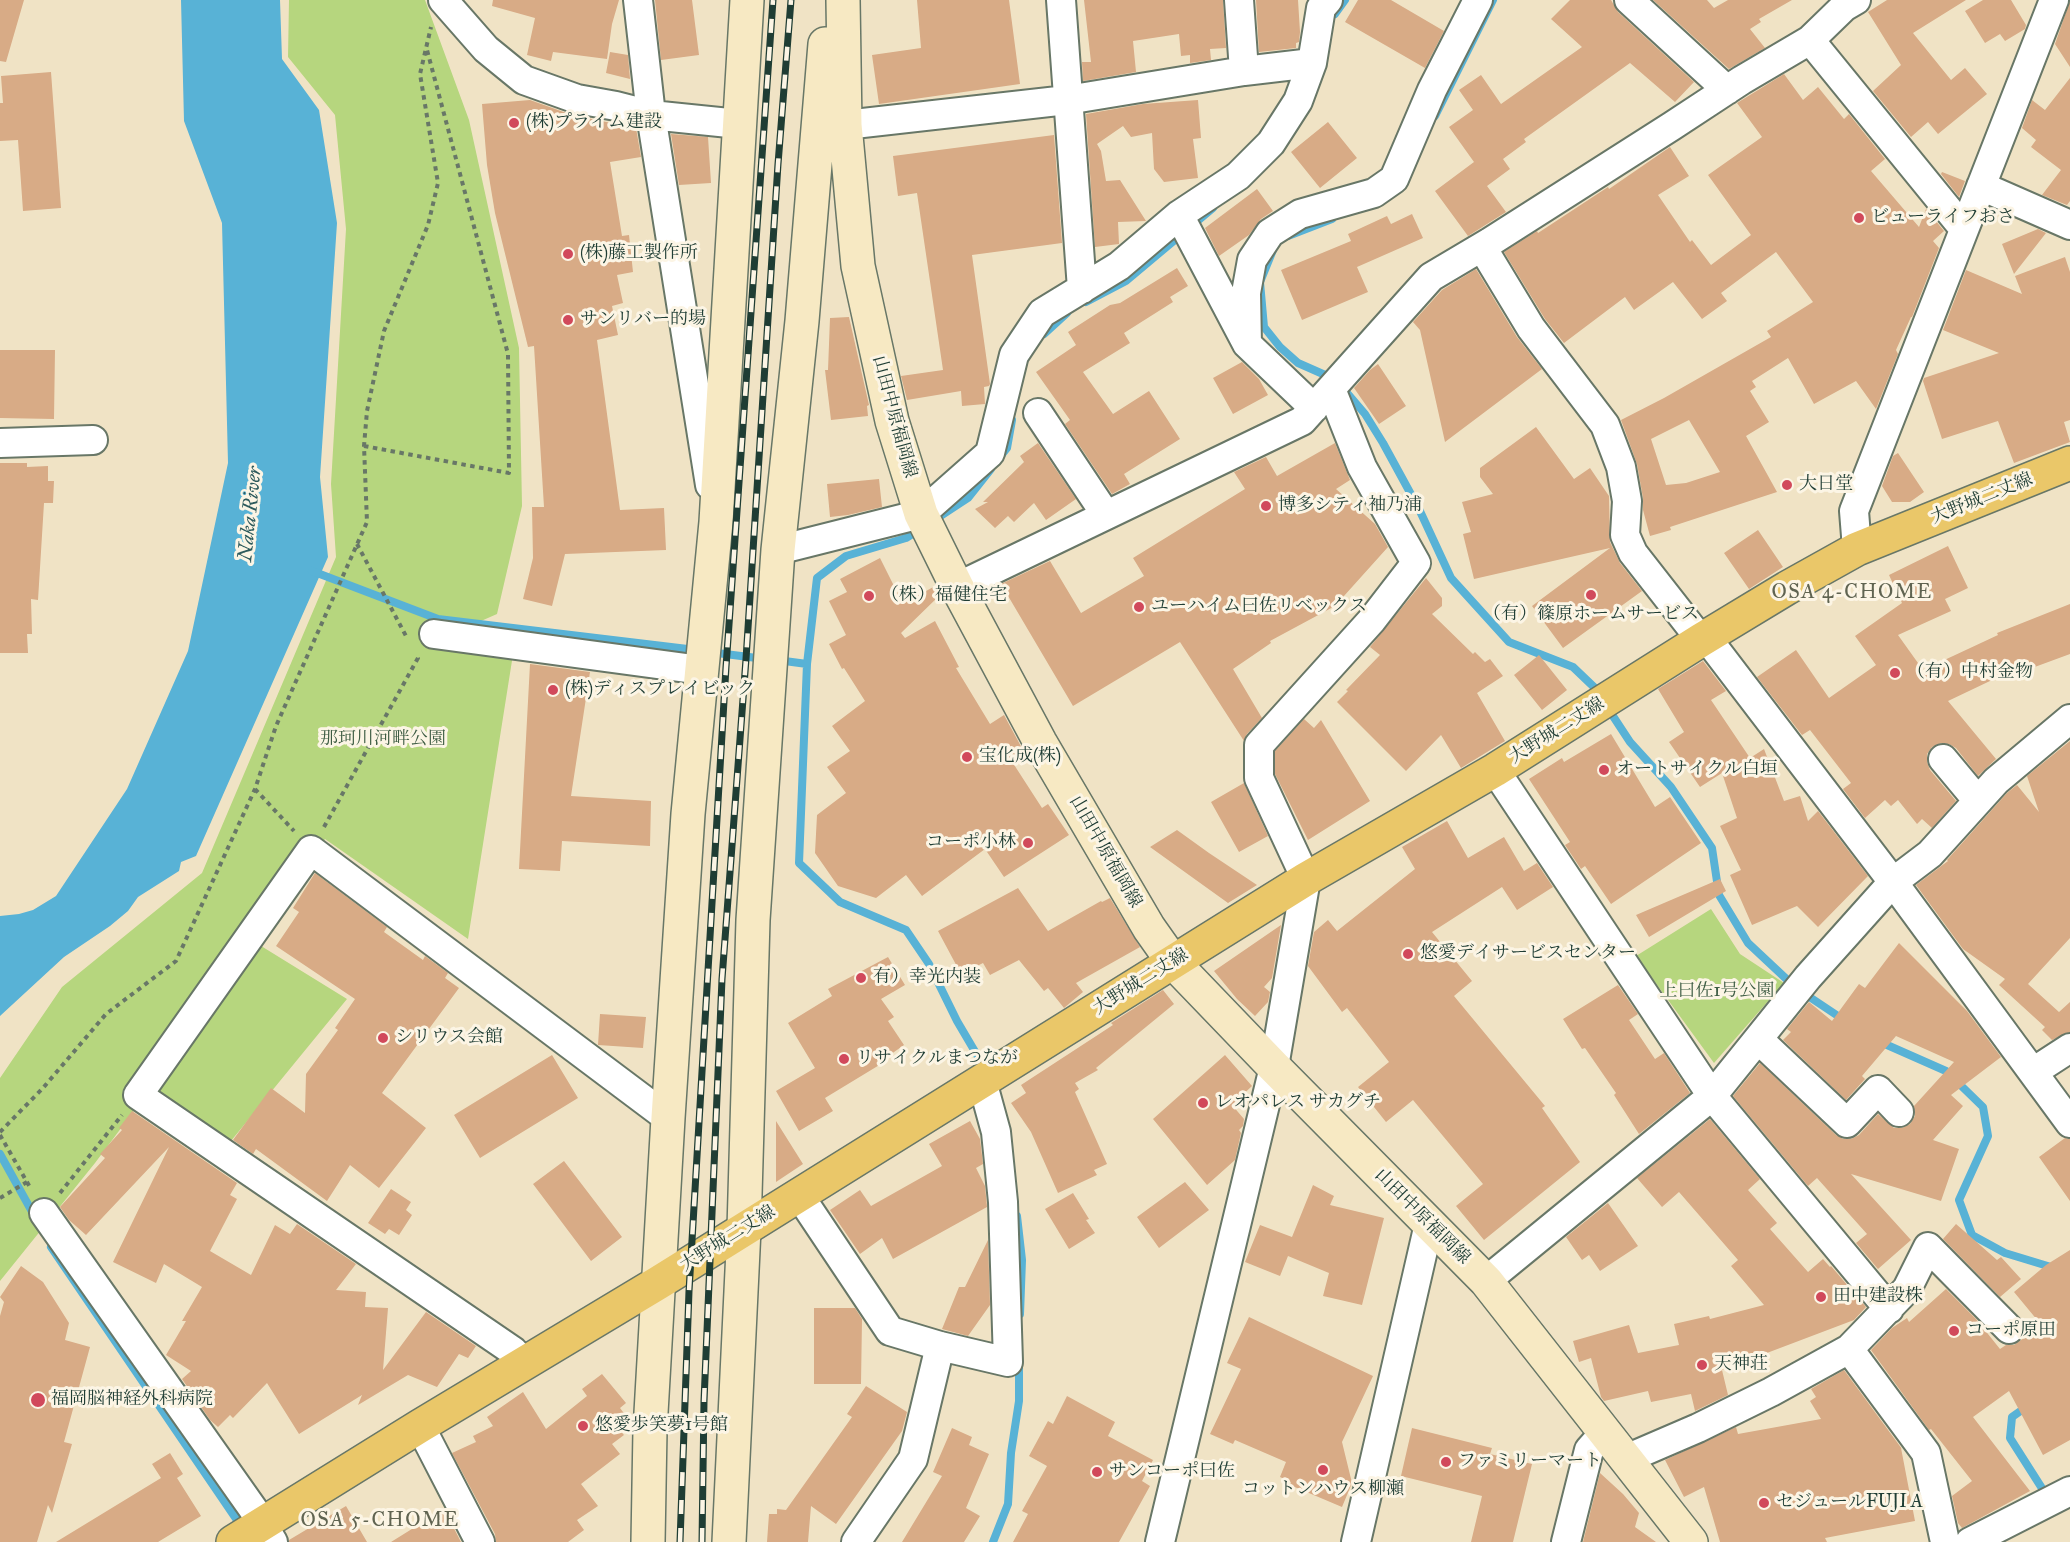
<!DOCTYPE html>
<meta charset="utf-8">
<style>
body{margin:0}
canvas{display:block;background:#f0e3c5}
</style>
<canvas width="2070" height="1542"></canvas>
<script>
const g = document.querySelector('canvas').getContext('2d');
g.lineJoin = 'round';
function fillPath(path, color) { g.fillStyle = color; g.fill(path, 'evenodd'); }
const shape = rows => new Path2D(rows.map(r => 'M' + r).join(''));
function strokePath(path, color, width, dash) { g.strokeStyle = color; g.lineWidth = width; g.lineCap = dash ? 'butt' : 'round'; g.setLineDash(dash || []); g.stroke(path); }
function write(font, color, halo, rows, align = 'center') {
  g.font = font + ' "IM FELL Great Primer","Noto Serif JP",serif'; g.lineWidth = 6; g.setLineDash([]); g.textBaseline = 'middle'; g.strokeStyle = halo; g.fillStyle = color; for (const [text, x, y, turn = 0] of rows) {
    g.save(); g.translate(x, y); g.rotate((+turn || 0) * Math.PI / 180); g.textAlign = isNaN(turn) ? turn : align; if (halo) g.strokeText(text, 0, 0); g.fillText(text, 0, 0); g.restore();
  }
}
const green = shape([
 [289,0,425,0,469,120,519,348,522,506,497,614,440,639,514,648,468,939,325,839,253,941,347,999,226,1147,148,1092,95,1163,0,1281,0,1078,62,987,202,873,336,557,331,484,346,229,335,115,288,57],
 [1711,909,1740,954,1784,983,1714,1063,1636,956]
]);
const water = shape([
 [181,0,280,0,282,59,319,110,337,223,320,477,328,557,196,856,181,862,179,871,138,897,128,911,110,926,64,957,0,1016,0,916,19,914,33,910,56,896,127,789,188,651,228,463,222,223,184,121]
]);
const stream = shape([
 [1335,14,1345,0],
 [1435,116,1493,0],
 [1288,236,1332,219],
 [1273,250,1260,282,1264,327,1280,347,1298,363,1332,378],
 [1086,302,1126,281,1213,208],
 [1044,334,1067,313],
 [1342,387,1365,414,1383,443,1419,509,1451,578,1509,642,1573,667,1596,689,1600,696],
 [999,458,1007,448,1012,420],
 [933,521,968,498,991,469],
 [922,528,906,538,846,556,817,578,807,664,799,863,840,902,906,930,929,964,957,1021,987,1072],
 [312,571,438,619,696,650],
 [709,652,765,659],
 [777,660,807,664],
 [1607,707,1630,742,1671,787,1712,848,1719,895,1748,943,1796,988,1844,1020],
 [1878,1041,1946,1071,1983,1107,1988,1136,1959,1200,1972,1235,2005,1253,2051,1267,2070,1279],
 [0,1154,35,1217],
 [1017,1216,1022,1260,1020,1314],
 [51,1247,243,1529],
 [2029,1405,2012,1417,2010,1438,2045,1493,2051,1495],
 [993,1542,1008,1504,1011,1453,1019,1401,1019,1360]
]);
const building = shape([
 [0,0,24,0,6,62,0,61],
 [493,0,619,0,612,24,607,59,553,52,551,61,527,55,535,18,492,6],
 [655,0,692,0,699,55,661,60],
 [917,0,1009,0,1020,84,879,104,872,55,921,48],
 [1084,0,1223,0,1226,48,1210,49,1211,60,1190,63,1190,55,1181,56,1179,34,1133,41,1136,72,1083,81,1082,62,1091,62],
 [1256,0,1298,0,1300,32,1299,42,1296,43,1296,48,1259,52],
 [1358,0,1391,0,1444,31,1425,68,1345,22],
 [1570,0,1611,0,1618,12,1694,82,1675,102,1630,63,1524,139,1526,142,1503,159,1510,169,1487,186,1506,212,1468,236,1435,191,1474,162,1449,127,1473,110,1459,90,1481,75,1501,104,1582,47,1551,19],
 [1653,0,1707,0,1714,8,1728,0,1792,0,1759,19,1761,22,1750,29,1765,48,1729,69],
 [1887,0,1966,0,1913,33,1951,80,1965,68,1987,94,1938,134,1928,122,1911,137,1873,91,1901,65,1868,12],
 [1983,0,2011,0,2026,25,2025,29,2005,41,2000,34,1985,43,1965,11],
 [2070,1,2070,67,2055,44],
 [610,52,628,55,630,79,606,73],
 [51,72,61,208,23,211,18,140,0,141,0,103,3,103,1,76],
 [1784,74,1803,100,1818,87,1844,119,1849,114,1885,159,1871,171,1919,227,1926,209,1944,231,1933,241,1939,248,1912,317,1911,317,1896,350,1898,354,1876,409,1856,381,1814,404,1788,358,1752,381,1756,387,1750,391,1769,422,1746,436,1777,492,1670,527,1671,530,1650,536,1643,510,1643,498,1637,464,1621,420,1664,398,1771,337,1767,331,1813,302,1776,252,1721,293,1727,301,1702,319,1673,282,1634,310,1625,297,1564,343,1545,319,1504,252,1537,231,1538,233,1608,187,1609,189,1670,147,1689,176,1658,195,1690,242,1692,240,1711,265,1751,235,1708,175,1762,137,1737,103],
 [1689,420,1720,472,1686,483,1666,485,1651,439],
 [2070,78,2070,201,2067,205,2042,195,2061,170,2031,147,2036,140,2022,128,2032,100,2045,110],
 [530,100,572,115,636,128,641,157,610,162,622,236,629,235,633,272,617,275,623,303,612,306,618,335,597,340,620,510,664,508,666,550,565,554,552,606,523,599,533,558,532,507,544,507,534,346,528,347,495,213,487,165,482,104],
 [1198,100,1201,138,1193,139,1198,178,1164,182,1154,169,1152,133,1131,137,1123,126,1097,144,1101,151,1106,181,1120,180,1146,221,1118,222,1119,244,1095,247,1086,114,1143,104],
 [1328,122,1357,158,1320,188,1291,152],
 [671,134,708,137,711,183,679,185],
 [1054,135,1062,243,972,255,990,384,989,386,984,387,985,404,962,406,961,391,907,400,901,376,943,370,917,193,898,196,893,156],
 [1942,172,1965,181,1959,197,1941,174],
 [1257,189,1273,211,1261,219,1249,235,1219,256,1205,228],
 [1412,214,1423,238,1357,267,1368,292,1302,320,1281,270,1351,241,1348,234,1387,216,1391,224],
 [2038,229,2046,233,2014,274,2002,244],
 [2065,257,2070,272,2070,420,2064,422,2070,442,2014,463,1998,421,1942,439,1923,381,1924,378,1999,353,1943,330,1966,270,2022,294,2015,276],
 [1177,268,1188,286,1170,297,1173,302,1124,333,1130,343,1083,372,1113,414,1149,391,1180,439,1124,474,1130,484,1112,494,1065,424,1070,420,1036,372,1076,345,1068,332,1110,305,1120,303],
 [1476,269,1517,337,1542,369,1445,442,1420,330,1413,322,1442,290],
 [849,317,869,405,867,406,868,416,831,420,825,370,828,370,830,318],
 [0,350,55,350,54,419,0,418],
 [1242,362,1259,379,1268,395,1233,414,1213,378],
 [1378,364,1406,406,1379,424,1354,388,1370,370],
 [1536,427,1574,479,1590,468,1609,496,1610,542,1620,563,1642,591,1563,648,1532,606,1610,548,1474,579,1463,534,1471,532,1462,502,1493,494,1480,477,1480,468],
 [1038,443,1076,499,1046,520,1034,503,1014,522,1008,516,995,528,975,509,988,502,983,502,1024,462,1020,456],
 [1335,443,1350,480,1336,489,1375,524,1388,547,1335,606,1270,641,1271,643,1233,669,1262,718,1247,734,1244,741,1180,642,1073,706,1001,584,1050,561,1081,613,1144,576,1133,558,1245,489,1234,472,1266,457,1277,476],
 [1898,453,1924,492,1910,502,1892,502,1882,486,1893,456],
 [0,463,27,463,27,467,48,466,48,481,54,481,53,503,44,503,38,600,31,599,32,634,27,634,28,653,0,653],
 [879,479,882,507,848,515,830,517,827,484],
 [1758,530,1783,567,1749,589,1724,553],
 [1948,546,1968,588,1945,599,1951,611,1898,635,1923,670,1998,635,1997,633,2070,604,2070,654,2013,675,2011,671,1948,701,1996,759,1978,776,1956,748,1949,744,1941,743,1932,747,1927,754,1927,762,1930,770,1956,801,1932,828,1922,819,1917,824,1898,800,1891,806,1885,800,1865,818,1843,789,1851,783,1810,730,1802,735,1757,677,1796,650,1829,698,1876,665,1855,636,1902,603,1889,575],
 [880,558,903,604,935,586,940,595,901,633,905,638,935,621,959,667,956,668,990,724,1004,715,1024,752,1011,760,1042,808,1048,804,1069,835,1004,877,985,849,922,896,906,875,876,898,838,886,815,853,817,815,846,793,827,767,850,751,832,726,865,701,844,668,842,669,829,644,846,635,829,601,847,592,840,579],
 [1426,578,1442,598,1442,606,1432,614,1473,654,1475,652,1485,662,1490,659,1503,676,1477,693,1505,741,1461,768,1441,735,1406,771,1337,702,1348,691,1346,690,1380,655,1370,647],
 [1539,655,1567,690,1542,710,1514,675],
 [1703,661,1726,691,1711,700,1750,758,1764,749,1784,801,1800,796,1808,821,1818,811,1868,876,1818,927,1797,906,1752,925,1730,875,1741,870,1720,826,1737,818,1722,773,1700,787,1669,742,1684,732,1658,689],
 [530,664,590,672,571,796,651,801,650,846,562,841,560,871,519,869],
 [1304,719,1314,728,1321,720,1370,801,1308,840,1275,774,1275,751],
 [1611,734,1655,807,1670,797,1701,843,1611,904,1585,866,1581,869,1565,845,1570,842,1529,779,1562,758,1564,762],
 [2070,741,2070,938,2028,984,2059,1012,2070,1002,2070,1032,2052,1040,2042,1030,2045,1027,1999,985,2005,979,1963,949,1916,885,1948,861,1947,860,2007,793,2017,785,2039,812,2027,776],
 [1244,783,1268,836,1239,852,1211,802],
 [1447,821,1468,858,1504,837,1524,871,1537,863,1553,887,1517,910,1502,887,1432,932,1472,981,1454,996,1545,1106,1542,1108,1580,1162,1484,1240,1456,1206,1483,1184,1413,1100,1386,1122,1358,1087,1389,1062,1347,1008,1342,1012,1308,966,1314,932,1328,920,1337,931,1415,869,1402,847],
 [1177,830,1209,853,1257,885,1228,903,1150,847],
 [315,873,387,927,384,932,423,960,425,956,448,973,445,978,459,988,382,1093,426,1128,379,1188,350,1165,327,1201,256,1149,253,1154,233,1140,271,1088,305,1113,306,1074,338,1030,335,1028,355,999,276,946,299,912,293,908],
 [1720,879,1726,891,1649,937,1636,915],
 [1018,888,1048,931,1101,901,1102,902,1110,898,1140,947,1076,983,1083,992,1064,1008,1048,988,1044,991,1019,960,990,975,983,963,961,974,938,931],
 [1281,925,1272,978,1264,987,1270,992,1268,1002,1255,1016,1237,999,1214,971],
 [1899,943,1967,1011,2001,1057,1951,1095,1963,1106,1933,1140,1959,1149,1941,1201,1851,1174,1911,1240,1878,1269,1856,1243,1867,1234,1817,1178,1808,1186,1733,1096,1760,1063,1836,1135,1843,1139,1851,1139,1859,1135,1878,1114,1894,1128,1902,1128,1910,1124,1915,1116,1914,1106,1954,1062,1896,1036,1862,1076,1865,1079,1846,1100,1783,1040,1791,1032,1787,1029,1809,1002,1832,1021,1859,984,1865,988],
 [888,957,905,985,881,999,894,1017,888,1021,904,1045,880,1062,881,1064,825,1098,833,1111,799,1131,776,1091,815,1068,788,1023,832,996,828,989],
 [1618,985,1638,1014,1629,1020,1655,1059,1664,1053,1690,1093,1639,1134,1614,1095,1616,1093,1585,1048,1582,1049,1563,1019],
 [1163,990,1174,1004,1096,1068,1098,1070,1075,1083,1079,1089,1075,1092,1107,1164,1094,1170,1097,1175,1058,1193,1031,1132,1011,1103,1026,1093,1021,1085,1113,1025,1111,1023],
 [600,1014,646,1017,643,1048,598,1045],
 [552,1055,578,1098,480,1158,454,1115],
 [1225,1055,1252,1086,1232,1105,1244,1119,1243,1126,1239,1130,1241,1133,1235,1160,1207,1185,1153,1119],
 [132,1111,237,1183,230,1195,237,1199,210,1251,251,1275,275,1225,290,1234,297,1224,356,1264,336,1290,366,1292,365,1307,388,1308,383,1370,426,1312,476,1346,468,1358,459,1354,437,1387,408,1375,358,1405,362,1395,299,1434,267,1383,233,1418,230,1415,218,1427,210,1420,182,1379,191,1371,166,1355,186,1321,182,1321,202,1287,164,1264,156,1283,113,1262,169,1147,86,1235,69,1220,60,1207,105,1158,100,1154,122,1130,119,1128],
 [1710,1119,1760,1179,1748,1190,1777,1223,1770,1229,1808,1272,1823,1259,1830,1267,1831,1266,1866,1307,1854,1320,1722,1370,1728,1395,1695,1411,1691,1394,1651,1402,1648,1391,1604,1401,1601,1397,1591,1358,1579,1362,1573,1341,1629,1325,1638,1353,1679,1345,1674,1324,1709,1316,1710,1319,1764,1305,1731,1266,1738,1260,1679,1192,1662,1207,1637,1178],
 [776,1121,803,1164,776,1182],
 [970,1121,980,1139,983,1164,976,1168,985,1186,987,1207,893,1259,882,1238,860,1254,830,1210,860,1190,871,1206,942,1166,929,1144],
 [2065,1138,2070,1139,2070,1201,2039,1157],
 [564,1161,622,1237,591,1261,533,1184],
 [1185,1182,1209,1210,1159,1248,1137,1217],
 [1313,1185,1334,1196,1330,1205,1384,1218,1362,1305,1323,1296,1329,1273,1288,1256,1280,1276,1245,1262,1260,1225,1292,1237],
 [391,1189,411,1202,406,1210,412,1215,399,1235,389,1229,385,1234,368,1223],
 [1073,1193,1089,1219,1086,1220,1095,1233,1069,1249,1045,1209],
 [1608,1203,1638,1246,1600,1271,1589,1255,1582,1260,1566,1237],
 [1956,1224,1997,1260,2001,1257,2021,1279,2000,1297,1943,1239],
 [988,1240,990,1305,968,1336,942,1329,959,1287,965,1287],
 [2070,1250,2070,1440,2043,1455,2009,1391,1973,1417,2030,1491,1962,1528,1958,1523,1952,1496,1972,1481,1931,1429,1929,1430,1871,1350,1892,1328,1907,1318,1909,1322,1946,1289,1976,1319,2000,1349,2006,1345,2014,1345,2021,1340,2025,1331,2038,1321,2014,1292,2046,1265],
 [21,1266,43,1282,69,1323,65,1340,90,1347,64,1442,72,1444,52,1513,48,1505,37,1542,0,1542,0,1316,4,1302,0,1297],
 [814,1308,855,1308,862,1319,861,1384,814,1384],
 [1249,1317,1373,1376,1342,1442,1352,1483,1342,1507,1290,1485,1291,1482,1280,1477,1286,1462,1235,1440,1233,1444,1210,1434,1241,1369,1227,1363],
 [1844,1370,1902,1449,1901,1448,1915,1521,1825,1538,1827,1542,1720,1542,1704,1487,1684,1497,1665,1460,1736,1427,1738,1434,1821,1419,1810,1401,1816,1397,1811,1389],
 [602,1374,626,1403,620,1408,626,1416,615,1425,624,1435,612,1444,620,1454,581,1484,598,1506,577,1520,584,1530,568,1542,496,1542,495,1534,452,1453,476,1442,473,1436,493,1426,487,1417,523,1392,546,1429,587,1396,582,1389],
 [866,1386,907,1412,902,1431,836,1524,811,1506,808,1542,767,1542,769,1514,777,1514,777,1509,786,1510,852,1417,847,1414],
 [1067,1396,1115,1422,1108,1436,1153,1460,1142,1481,1150,1486,1119,1542,1013,1542,1028,1514,1022,1511,1047,1466,1029,1456,1048,1421,1053,1424],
 [952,1428,972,1437,969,1445,989,1454,966,1508,980,1516,964,1542,902,1542,942,1476,933,1472],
 [1412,1428,1492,1448,1490,1454,1532,1464,1513,1542,1471,1542,1482,1496,1401,1476],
 [170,1453,183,1474,177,1478,201,1516,158,1542,56,1542,161,1478,152,1464],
 [1600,1473,1623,1494,1639,1513,1635,1527,1656,1542,1583,1542],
 [346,1506,367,1542,289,1542,289,1540],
 [444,1509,461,1542,391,1542]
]);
const path = shape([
 [364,446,509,473,508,354,427,50],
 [357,544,406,636],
 [255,789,294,831],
 [324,827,418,658,417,655],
 [0,1132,43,1088,106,1014,176,961,255,789,276,726,367,522,364,446,367,411,384,331,428,225,438,183,420,74,431,27],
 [0,1135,31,1189],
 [60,1193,122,1115],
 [0,1198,27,1182]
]);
const street = shape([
 [443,0,486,49,524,80,577,99,616,106,651,115,739,124],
 [638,0,651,115,710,485],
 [1061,0,1082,289],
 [1239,0,1244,71],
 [1629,0,1727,90],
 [1810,40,1964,229],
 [845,125,1067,100,1244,71,1312,63],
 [1981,186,2070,225],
 [1179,215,1247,344,1314,408],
 [1482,247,1531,328,1605,425,1621,467,1627,501,1625,535,1633,553,1701,640],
 [1247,344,1246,293,1252,260,1270,233,1300,214,1374,193,1394,179,1432,90,1478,0],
 [1038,413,1106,515],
 [0,443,93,440],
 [1857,549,1854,511,2054,0],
 [778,550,921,514,990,453,1014,355,1042,313,1119,266,1179,215,1238,176,1271,143,1298,101,1312,63,1321,8,1328,0],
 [957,587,1302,421,1431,277,1490,242,1672,126,1742,80,1810,40,1844,7,1856,0],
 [434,634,701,670],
 [1706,637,1893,882,2070,1123],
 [1943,759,1978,801],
 [1495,770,1712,1096,1889,1309],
 [1759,1040,1847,1123,1878,1090,1899,1112],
 [2033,1072,2070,1048],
 [799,1195,890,1331,940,1346,1008,1362,1003,1202,996,1132,982,1081],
 [44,1213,253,1509,273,1542],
 [1486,1281,1712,1096,1808,977,1893,882,1930,854,1996,781,2070,719],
 [1849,1349,1926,1453,1945,1542],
 [525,1364,513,1351,138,1095,311,850,668,1118],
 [420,1426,480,1542],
 [1626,1459,1698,1428,1771,1392,1849,1349,1907,1289,1928,1247,2009,1329],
 [856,1542,913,1459,940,1346],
 [1160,1542,1274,1067,1306,879,1259,778,1259,745,1372,620,1416,563,1362,467,1331,389],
 [1356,1542,1429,1224],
 [1566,1542,1589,1450,1605,1432],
 [1970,1542,2070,1491]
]);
const secondary = shape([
 [843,0,845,125,858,266,892,421,921,514,957,587,1040,742,1149,928,1173,962,1274,1067,1486,1281,1691,1542],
 [648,1542,650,1430,668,1118,688,814,716,522,747,0],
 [729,1542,744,1229,753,920,778,550,802,321,825,44]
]);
const primary = shape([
 [233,1542,420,1426,658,1283,1306,879,1495,770,1701,640,1787,588,1857,549,2070,463]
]);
const rail = shape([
 [680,1542,689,1291,726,667,773,0],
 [702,1542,704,1401,722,979,746,659,778,164,791,0]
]);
const markers = [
 [514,123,6,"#d1495b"],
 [1859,218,6,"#d1495b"],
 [568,254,6,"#d1495b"],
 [568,320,6,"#d1495b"],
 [1787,485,6,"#d1495b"],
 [1266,506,6,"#d1495b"],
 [1591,595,6,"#d1495b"],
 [869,596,6,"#d1495b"],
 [1139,607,6,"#d1495b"],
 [1895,673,6,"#d1495b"],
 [553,690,6,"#d1495b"],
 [967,757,6,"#d1495b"],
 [1604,770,6,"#d1495b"],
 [1028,843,6,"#d1495b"],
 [1408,954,6,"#d1495b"],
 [861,978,6,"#d1495b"],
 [383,1038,6,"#d1495b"],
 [844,1059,6,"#d1495b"],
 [1203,1103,6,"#d1495b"],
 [1821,1297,6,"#d1495b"],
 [1954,1331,6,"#d1495b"],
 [1702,1365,6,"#d1495b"],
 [38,1400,8,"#d1495b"],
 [583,1426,6,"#d1495b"],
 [1446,1462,6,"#d1495b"],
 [1323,1470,6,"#d1495b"],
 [1097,1472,6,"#d1495b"],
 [1764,1503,6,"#d1495b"]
];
const poiNames = [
 ["(株)プライム建設",526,123],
 ["ビューライフおさ",1871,218],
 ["(株)藤工製作所",580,254],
 ["サンリバー的場",580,320],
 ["大日堂",1799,485],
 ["博多シティ袖乃浦",1278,506],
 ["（株）福健住宅",881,596],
 ["ユーハイム曰佐リベックス",1151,607],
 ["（有）篠原ホームサービス",1591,615,"center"],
 ["（有）中村金物",1907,673],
 ["(株)ディスプレイビック",565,690],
 ["宝化成(株)",979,757],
 ["オートサイクル白垣",1616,770],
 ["コーポ小林",1016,843,"right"],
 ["悠愛デイサービスセンター",1420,954],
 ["有）幸光内装",873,978],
 ["シリウス会館",395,1038],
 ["リサイクルまつなが",856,1059],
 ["レオパレス サカグチ",1215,1103],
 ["田中建設株",1833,1297],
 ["コーポ原田",1966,1331],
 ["天神荘",1714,1365],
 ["福岡脳神経外科病院",51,1400],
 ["悠愛歩笑夢1号館",595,1426],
 ["ファミリーマート",1458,1462],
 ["サンコーポ曰佐",1109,1472],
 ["コットンハウス柳瀬",1323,1490,"center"],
 ["セジュールFUJI A",1776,1503]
];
const streetNames = [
 ["山田中原福岡線",894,417,75],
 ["大野城二丈線",1982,499,-22],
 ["大野城二丈線",1557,731,-32],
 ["山田中原福岡線",1105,852,60],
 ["大野城二丈線",1141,982,-32],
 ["山田中原福岡線",1422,1217,45],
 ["大野城二丈線",728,1239,-32]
];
const parkNames = [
 ["那珂川河畔公園",383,740],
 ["上曰佐1号公園",1717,992]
];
const waterNames = [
 ["Naka River",251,514,-84]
];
const neighbourhoodNames = [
 ["OSA 4-CHOME",1852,593],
 ["OSA 5-CHOME",380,1521]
];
fillPath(green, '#b6d67e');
fillPath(water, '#58b2d6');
strokePath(stream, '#58b2d6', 8);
fillPath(building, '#d8ab86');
strokePath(street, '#687767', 32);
strokePath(secondary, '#687767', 36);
strokePath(primary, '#687767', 36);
strokePath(path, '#687767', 4, [4.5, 4.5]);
strokePath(street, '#fff', 28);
strokePath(secondary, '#f7e9c3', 33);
strokePath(primary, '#eac769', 33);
strokePath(rail, '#1f3d34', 7);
strokePath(rail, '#fcf5e5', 4.5, [14]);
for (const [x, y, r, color] of markers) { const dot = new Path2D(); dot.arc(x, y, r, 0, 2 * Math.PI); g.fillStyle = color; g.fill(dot); strokePath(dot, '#fcf5e5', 2); }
write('18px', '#1f3d34', '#fcf5e5', poiNames, 'left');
write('18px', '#1f3d34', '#fcf5e5', streetNames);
write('18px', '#3d5c43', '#fcf5e5', parkNames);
write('italic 20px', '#2d5a5c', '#fcf5e5', waterNames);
g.letterSpacing = '1.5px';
write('20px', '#606451', '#fcf5e5', neighbourhoodNames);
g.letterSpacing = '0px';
</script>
